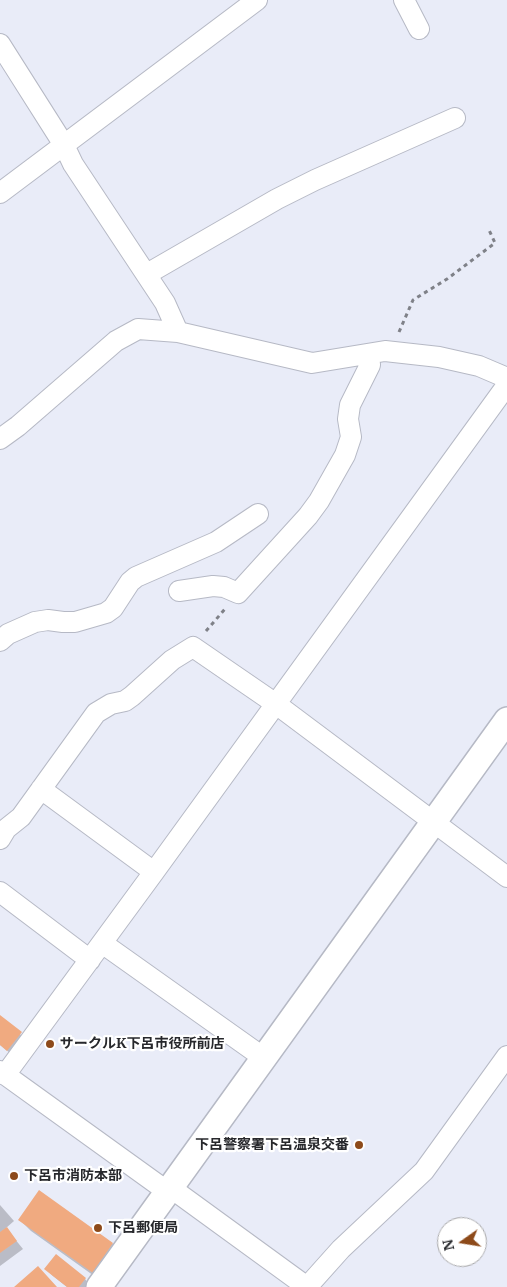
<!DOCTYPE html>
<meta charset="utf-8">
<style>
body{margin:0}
#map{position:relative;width:507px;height:1287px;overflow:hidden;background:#e9ecf8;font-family:Merriweather,serif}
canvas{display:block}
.north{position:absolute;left:437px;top:1217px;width:50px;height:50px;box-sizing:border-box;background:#fff;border:1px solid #a9a9ab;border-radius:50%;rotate:257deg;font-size:14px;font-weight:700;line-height:20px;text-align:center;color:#27282c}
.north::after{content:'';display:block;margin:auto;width:18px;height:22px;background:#8d4a1a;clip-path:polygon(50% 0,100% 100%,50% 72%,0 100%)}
</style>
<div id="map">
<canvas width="507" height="1287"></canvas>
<div class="north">N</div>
</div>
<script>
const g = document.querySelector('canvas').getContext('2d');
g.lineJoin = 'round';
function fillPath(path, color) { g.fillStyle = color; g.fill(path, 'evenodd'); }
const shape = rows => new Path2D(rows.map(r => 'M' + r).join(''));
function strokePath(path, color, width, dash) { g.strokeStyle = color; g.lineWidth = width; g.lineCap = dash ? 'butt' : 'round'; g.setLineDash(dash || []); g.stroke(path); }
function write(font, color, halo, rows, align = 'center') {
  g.font = font + ' Merriweather,"Noto Sans JP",serif'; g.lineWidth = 4.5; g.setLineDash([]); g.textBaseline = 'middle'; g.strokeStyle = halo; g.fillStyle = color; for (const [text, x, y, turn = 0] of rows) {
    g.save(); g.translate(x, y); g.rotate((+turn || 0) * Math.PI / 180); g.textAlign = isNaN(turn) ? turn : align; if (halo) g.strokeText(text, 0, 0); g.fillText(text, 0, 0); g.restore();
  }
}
const shadow = shape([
 [0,1017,28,1041,15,1057,0,1045],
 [39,1192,113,1244,124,1255,104,1283,31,1231,20,1220],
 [0,1205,14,1221,6,1228,23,1249,0,1266],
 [56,1256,85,1279,92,1287,67,1287,53,1276,46,1269]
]);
const building = shape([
 [0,1015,22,1032,7,1051,0,1045],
 [39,1190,113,1243,93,1273,18,1220],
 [7,1227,17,1241,0,1253,0,1232],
 [56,1254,86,1278,79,1287,67,1287,44,1269],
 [38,1266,57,1287,14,1287]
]);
const path = shape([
 [399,332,413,300,447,279,495,243,489,230],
 [206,631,225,609]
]);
const minor = shape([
 [404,0,419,29],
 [0,44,64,145,73,164,165,303,178,332],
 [0,193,257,0],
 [147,274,277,199,315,180,455,118],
 [0,439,18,426,116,341,138,329,178,332,312,363,385,351,439,357,479,366,507,378],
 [179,591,213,586,224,587,238,593,308,516,319,501,345,455,351,437,348,419,350,405,370,365,369,354],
 [0,641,8,634,35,622,48,620,63,622,75,622,106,613,113,608,130,582,136,577,216,542,258,514],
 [41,789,154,872],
 [0,839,6,829,21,817,96,713,111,704,125,701,132,696,172,660,193,647,276,704,507,877],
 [0,892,90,960],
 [102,943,264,1058],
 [0,1071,168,1192],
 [5,1075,154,872,507,385],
 [171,1188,307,1287],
 [307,1287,341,1249,424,1171,507,1056]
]);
const tertiary = shape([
 [99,1287,507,720]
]);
const markers = [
 [50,1044,5,"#8d4a1a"],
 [359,1145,5,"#8d4a1a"],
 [14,1176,5,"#8d4a1a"],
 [98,1228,5,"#8d4a1a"]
];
const poiNames = [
 ["サークルK下呂市役所前店",60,1044],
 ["下呂警察署下呂温泉交番",349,1145,"right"],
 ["下呂市消防本部",24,1176],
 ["下呂郵便局",108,1228]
];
fillPath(shadow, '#0003');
fillPath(building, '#f0aa80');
strokePath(minor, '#b6b9c5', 22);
strokePath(tertiary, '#b6b9c5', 28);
strokePath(path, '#7f8188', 3, [4, 4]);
strokePath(minor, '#fff', 20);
strokePath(tertiary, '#fff', 25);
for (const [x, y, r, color] of markers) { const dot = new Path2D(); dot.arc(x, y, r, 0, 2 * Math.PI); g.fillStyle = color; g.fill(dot); strokePath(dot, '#fff', 2); }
write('bold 14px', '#27282c', '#fff', poiNames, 'left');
</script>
